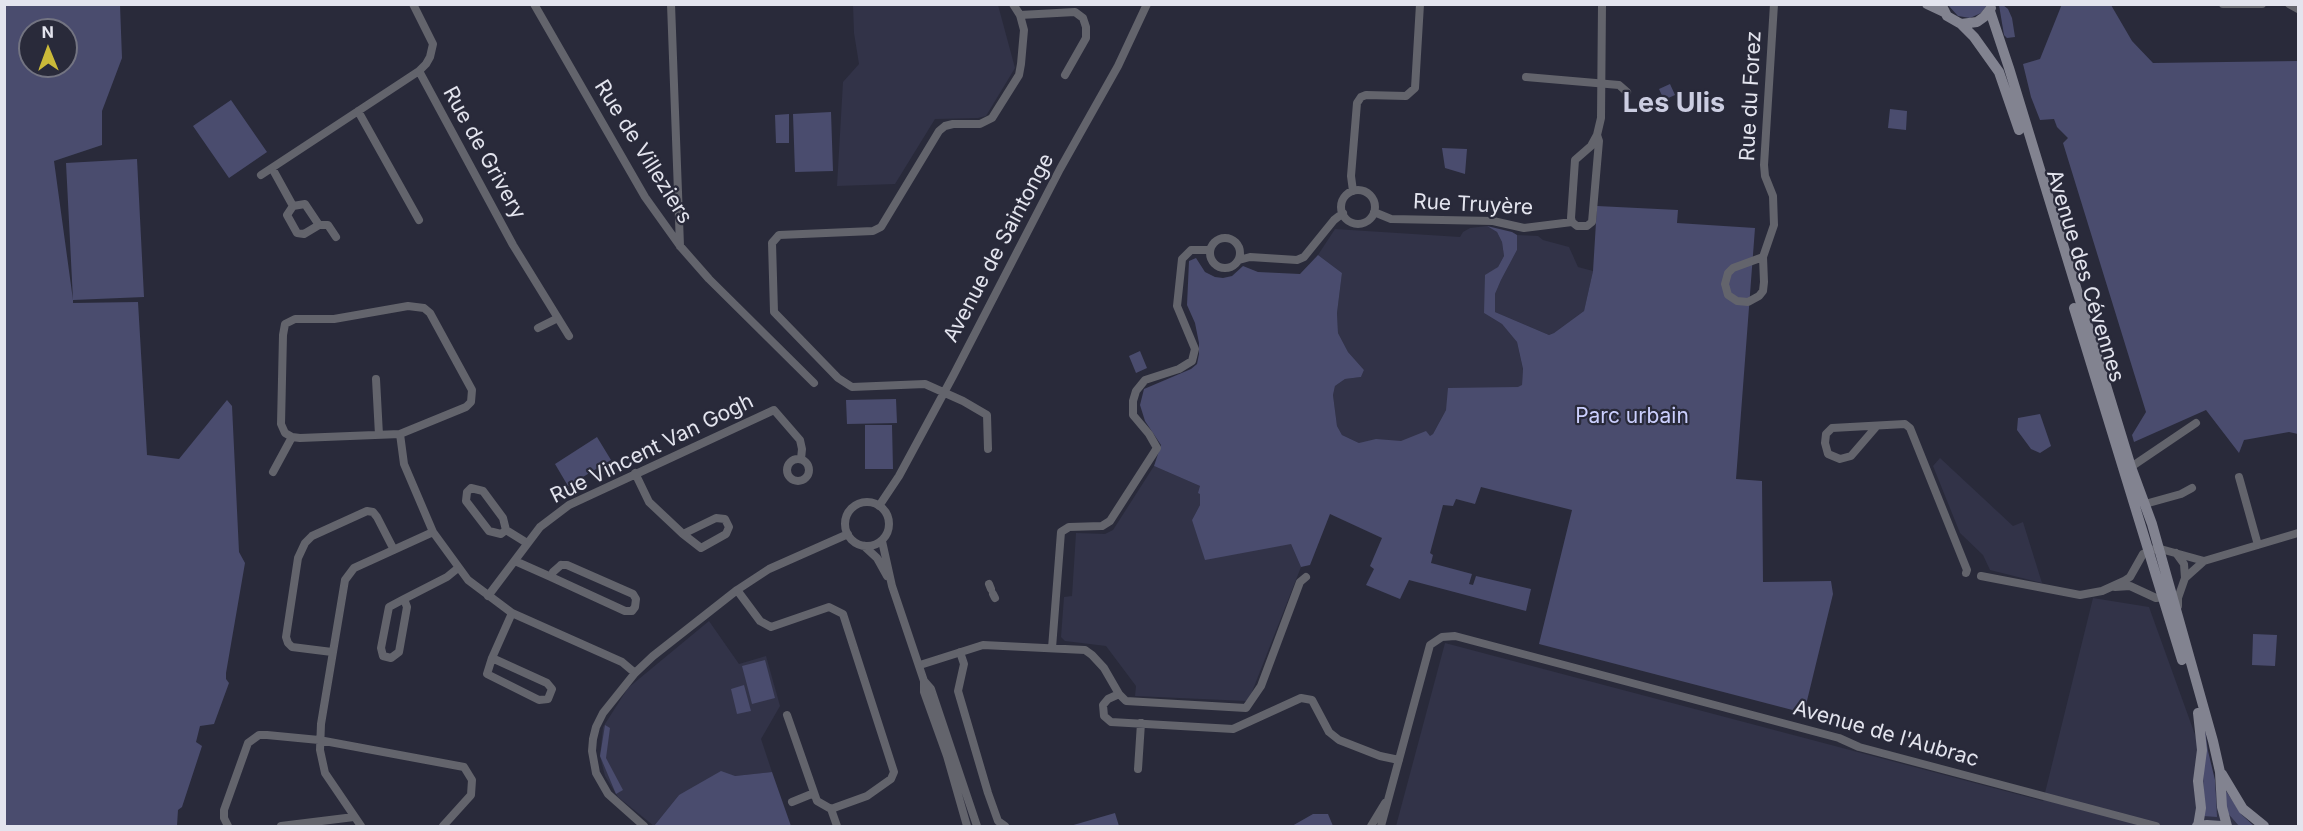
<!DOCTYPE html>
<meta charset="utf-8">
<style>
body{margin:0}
#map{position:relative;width:2303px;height:831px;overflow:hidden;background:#292a3a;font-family:Inter,sans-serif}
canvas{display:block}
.frame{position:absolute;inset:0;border:6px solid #e3e4ee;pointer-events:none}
.north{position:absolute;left:18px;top:18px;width:60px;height:60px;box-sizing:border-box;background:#292a3a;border:2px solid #737482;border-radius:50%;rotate:359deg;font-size:16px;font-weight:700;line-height:24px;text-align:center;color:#e3e4ee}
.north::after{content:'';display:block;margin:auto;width:21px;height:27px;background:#cbba39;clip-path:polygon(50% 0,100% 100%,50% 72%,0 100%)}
</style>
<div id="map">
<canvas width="2303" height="831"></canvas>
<div class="frame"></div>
<div class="north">N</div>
</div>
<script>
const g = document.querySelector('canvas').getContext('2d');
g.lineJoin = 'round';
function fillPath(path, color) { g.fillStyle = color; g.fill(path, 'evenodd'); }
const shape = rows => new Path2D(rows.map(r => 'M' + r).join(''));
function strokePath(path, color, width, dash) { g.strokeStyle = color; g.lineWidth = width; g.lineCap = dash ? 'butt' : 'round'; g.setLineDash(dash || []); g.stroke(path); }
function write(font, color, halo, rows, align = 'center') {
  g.font = font + ' Inter,sans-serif'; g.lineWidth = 4.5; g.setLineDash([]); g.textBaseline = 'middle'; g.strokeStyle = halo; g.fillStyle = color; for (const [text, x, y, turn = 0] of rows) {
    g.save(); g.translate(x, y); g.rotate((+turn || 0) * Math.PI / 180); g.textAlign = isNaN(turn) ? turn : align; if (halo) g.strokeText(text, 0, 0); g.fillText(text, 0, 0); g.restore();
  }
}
const built = shape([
 [853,5,998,5,1015,68,986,116,978,118,935,119,895,184,837,186,843,82,859,64,854,33],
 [1487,226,1497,232,1502,242,1504,256,1498,267,1492,272,1484,313,1502,324,1517,342,1523,370,1522,387,1446,410,1433,434,1421,444,1374,450,1342,435,1337,426,1333,395,1335,386,1345,379,1361,377,1364,370,1348,352,1338,333,1337,313,1342,273,1318,255,1335,229,1460,237,1463,232,1470,228],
 [1517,235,1538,236,1543,240,1569,247,1578,267,1593,271,1584,311,1554,333,1549,335,1495,312,1495,294,1501,280,1517,250],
 [1940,458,2013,526,2023,522,2042,583,1990,570,1983,555,1960,533,1933,466],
 [1154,466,1200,486,1200,505,1192,520,1291,544,1301,567,1250,697,1246,701,1135,696,1136,686,1106,646,1065,641,1061,637,1064,597,1072,596,1076,533,1105,534,1113,530],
 [2093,598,2149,607,2216,793,2242,826,1396,826,1445,643,2043,801],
 [709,621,739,664,766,656,780,706,761,739,772,772,735,776,679,795,654,826,618,797,605,776,600,756,603,727,628,688]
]);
const green = shape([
 [5,4,120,5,122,58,102,111,102,145,54,161,73,300,66,163,137,159,144,297,73,300,73,303,138,302,147,455,179,459,227,400,232,406,239,552,245,563,226,673,226,679,229,683,214,724,200,726,196,742,202,746,182,807,178,810,177,826,5,826],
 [30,30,66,30,66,66,30,66],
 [2062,4,2111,5,2132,41,2153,63,2298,61,2298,434,2289,432,2244,440,2239,453,2206,410,2134,442,2132,435,2146,412,2063,143,2068,138,2057,127,2054,119,2040,120,2031,97,2023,64,2040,59],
 [1948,5,1987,5,1981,13,1970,18,1958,16],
 [1999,5,2003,5,2008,9,2012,18,2015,37,2007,38,2004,35],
 [1670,84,1675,95,1664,100,1659,89],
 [231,100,267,152,229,178,193,126],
 [1890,109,1907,111,1906,130,1888,128],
 [831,112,833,171,795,172,793,114],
 [789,114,789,143,776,143,775,115],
 [1442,148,1467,149,1465,174,1445,168],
 [1597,206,1678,210,1677,223,1755,228,1736,479,1762,481,1763,582,1831,581,1833,594,1804,713,1539,644,1572,510,1481,487,1475,504,1456,499,1453,506,1443,505,1430,553,1433,555,1431,563,1472,574,1469,584,1473,585,1476,576,1531,589,1526,611,1409,580,1400,599,1366,585,1374,569,1370,566,1382,538,1330,514,1310,565,1301,567,1291,544,1205,560,1192,520,1200,505,1200,494,1198,493,1200,486,1154,466,1161,445,1145,421,1140,405,1144,389,1191,369,1197,364,1199,354,1199,343,1195,323,1187,305,1189,261,1196,258,1205,272,1215,277,1223,278,1232,276,1243,266,1258,272,1300,274,1318,255,1342,273,1337,313,1338,333,1348,352,1364,370,1361,377,1345,379,1335,386,1333,395,1337,426,1342,435,1359,443,1376,439,1401,441,1426,431,1430,436,1433,434,1446,410,1448,388,1518,387,1522,385,1523,369,1517,342,1502,324,1484,313,1485,275,1498,267,1504,256,1502,242,1497,232,1487,226,1512,232,1517,235,1517,250,1501,280,1495,294,1495,312,1549,335,1554,333,1584,311,1593,271],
 [1140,351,1147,368,1136,373,1129,356],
 [896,399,897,423,847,424,846,400],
 [2040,414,2051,446,2040,453,2031,449,2017,430,2018,418],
 [865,425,892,425,893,469,865,469],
 [597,437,611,460,568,486,555,464],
 [2253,634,2277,635,2275,666,2252,665],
 [765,660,775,698,752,704,742,666],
 [744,685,751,711,737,714,731,689],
 [2204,723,2208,751,2215,780,2217,817,2203,816],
 [605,725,610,728,606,758,623,790,616,794,600,756],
 [721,771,735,776,772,772,791,826,654,826,679,795],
 [2226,791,2242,815,2254,826,2239,826,2226,811],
 [1115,813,1119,826,1070,826],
 [1313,814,1328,814,1333,826,1292,826]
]);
const street = shape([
 [534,4,645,197,680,246,709,279,814,383],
 [671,4,680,246],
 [2223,4,2262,4],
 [2289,4,2298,9],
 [1020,15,1075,12,1083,18,1086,27,1086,38,1065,75],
 [419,71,513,245,569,336],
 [358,111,419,220],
 [1597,135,1599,141,1592,222,1587,226,1577,226,1572,222,1571,218,1575,160,1591,146,1597,135,1601,118,1602,4],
 [272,168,293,206,305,204,319,225,304,234,297,233,287,215,293,206],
 [261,175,419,71,426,64,430,57,433,44,413,4],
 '1341 207a17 17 0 1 1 34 0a17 17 0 1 1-34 0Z',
 [1353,191,1351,176,1357,103,1361,97,1366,95,1406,96,1415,88,1420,4],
 [1374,212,1391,219,1493,221,1524,228,1572,222],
 [319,225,328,225,336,237],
 '1210 253a15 15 0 1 1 30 0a15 15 0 1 1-30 0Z',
 [1763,257,1733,268,1728,273,1725,284,1728,295,1737,301,1748,302,1759,296,1763,291,1764,282,1763,257,1774,225,1773,196,1765,176,1764,165,1774,4],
 [1239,260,1250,257,1297,260,1304,257,1334,220,1343,213],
 [408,306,424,308,430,313,472,390,471,402,466,407,400,434,300,438,292,437,285,433,281,424,283,335,285,324,295,319,334,319,408,306],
 [538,328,558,318],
 [376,379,379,435],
 [1876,427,1851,456,1840,459,1828,454,1825,443,1826,434,1832,428,1905,424,1910,428,1967,570,1966,573],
 [400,434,404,464,433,532,468,580,512,613,622,662,635,673],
 [988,449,987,415,963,401,925,384,852,387,838,378,774,312,772,243,779,235,873,231,881,227,939,131,945,126,953,124,980,124,992,118,1019,75,1021,64,1024,30,1020,15,1013,4],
 '787 470a11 11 0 1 1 22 0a11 11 0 1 1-22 0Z',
 [2131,467,2196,423],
 [273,472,292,437],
 [635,473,649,502,683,534,716,518,725,519,729,527,726,534,701,548,683,534],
 [2239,477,2258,545],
 '845 524a22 22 0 1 1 44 0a22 22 0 1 1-44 0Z',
 [2145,504,2181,494,2192,488],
 [879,506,899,476,953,376,1060,169,1118,66,1147,4],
 [506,530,503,518,483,491,471,488,467,492,466,501,489,531,501,534,506,530,527,543],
 [882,541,892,586,924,681,931,689,977,826],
 [864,546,877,558,887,576],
 [2176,553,2184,564,2185,578],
 [515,561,551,577],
 [561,565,567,565,633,594,636,599,635,607,632,611,625,611,551,577,553,572,561,565],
 [1981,576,2080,595,2102,591,2124,581,2130,577,2143,554,2157,548,2204,561],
 [989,584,991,589],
 [2115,587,2130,586,2156,598,2166,597],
 [737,590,760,621,771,627,829,607,843,614,894,772,891,779,867,796,831,809,817,801,787,715],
 [993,594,995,598],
 [488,596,540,527,569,505,774,410,800,440,802,449,801,459],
 [404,599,407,607,399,652,391,658,383,656,381,648,389,607,404,599,447,577,458,568],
 [2178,606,2178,598,2185,578,2204,561,2298,533],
 [1052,648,1061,532,1069,527,1102,526,1110,521,1157,448,1149,434,1133,415,1133,401,1136,391,1145,380,1179,369,1192,361,1195,349,1177,306,1182,259,1191,250,1209,250],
 [332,652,292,647,288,643,286,637,298,558,305,543,312,536,367,511,373,512,377,517,394,550],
 [960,652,964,664,958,691,988,793,998,821,1005,826],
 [492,658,547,683,552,689,548,699,539,700,487,674,492,658,512,613],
 [920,665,983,645,1085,650,1092,655,1104,668,1119,694,1126,701,1246,708,1261,686,1300,582,1306,577],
 [924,681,924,692,947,756,967,826],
 [1119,694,1108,699,1103,705,1104,716,1111,722,1233,729,1301,698,1312,700,1329,732,1339,740,1380,756,1399,760],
 [1138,769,1141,723],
 [792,802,814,793],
 [831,809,837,826],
 [228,826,224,818,224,810,248,743,259,735,267,735,319,740,464,767,472,780,471,795,443,826],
 [281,826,354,817],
 [361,826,325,773,320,750,321,724,345,580,354,568,433,532],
 [644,826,608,794,596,773,592,751,593,739,596,727,603,713,635,673,653,656,737,590,769,569,848,534],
 [1371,826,1385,803],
 [1381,826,1430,645,1442,637,1455,636,1839,738,1859,747,2156,826]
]);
const secondary = shape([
 [1927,4,1944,12],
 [1941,4,1947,16,1961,24,1977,22,1984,17,1991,8],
 [1990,11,2009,68,2131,467,2152,524,2213,741,2220,772,2222,807,2227,826],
 [1961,24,1974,37,1999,72,2019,130],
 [2074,308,2182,660],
 [2198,713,2202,750,2198,781,2201,808,2198,826],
 [2222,774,2243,809,2264,826],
 [2197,826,2207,825,2221,826]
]);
const streetBridge = shape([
 [1526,77,1619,85,1627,92]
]);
const streetNames = [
 ["Rue du Forez",1751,96,-87],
 ["Rue de Villeziers",643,152,58],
 ["Rue de Grivery",484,153,61],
 ["Rue Truyère",1473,205,3],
 ["Avenue de Saintonge",999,248,-62],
 ["Avenue des Cévennes",2085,276,73],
 ["Rue Vincent Van Gogh",652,449,-26],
 ["Avenue de l'Aubrac",1886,734,16]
];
const parkNames = [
 ["Parc urbain",1632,417]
];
const districtNames = [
 ["Les Ulis",1674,104]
];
fillPath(built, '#323348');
fillPath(green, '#4a4c6e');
strokePath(street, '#63646c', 8);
strokePath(secondary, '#828390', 10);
strokePath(streetBridge, '#63646c', 8);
write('21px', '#e3e4ee', '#292a3a', streetNames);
write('21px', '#cbcffd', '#292a3a', parkNames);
write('bold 27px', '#cbcde1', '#292a3a', districtNames);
</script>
